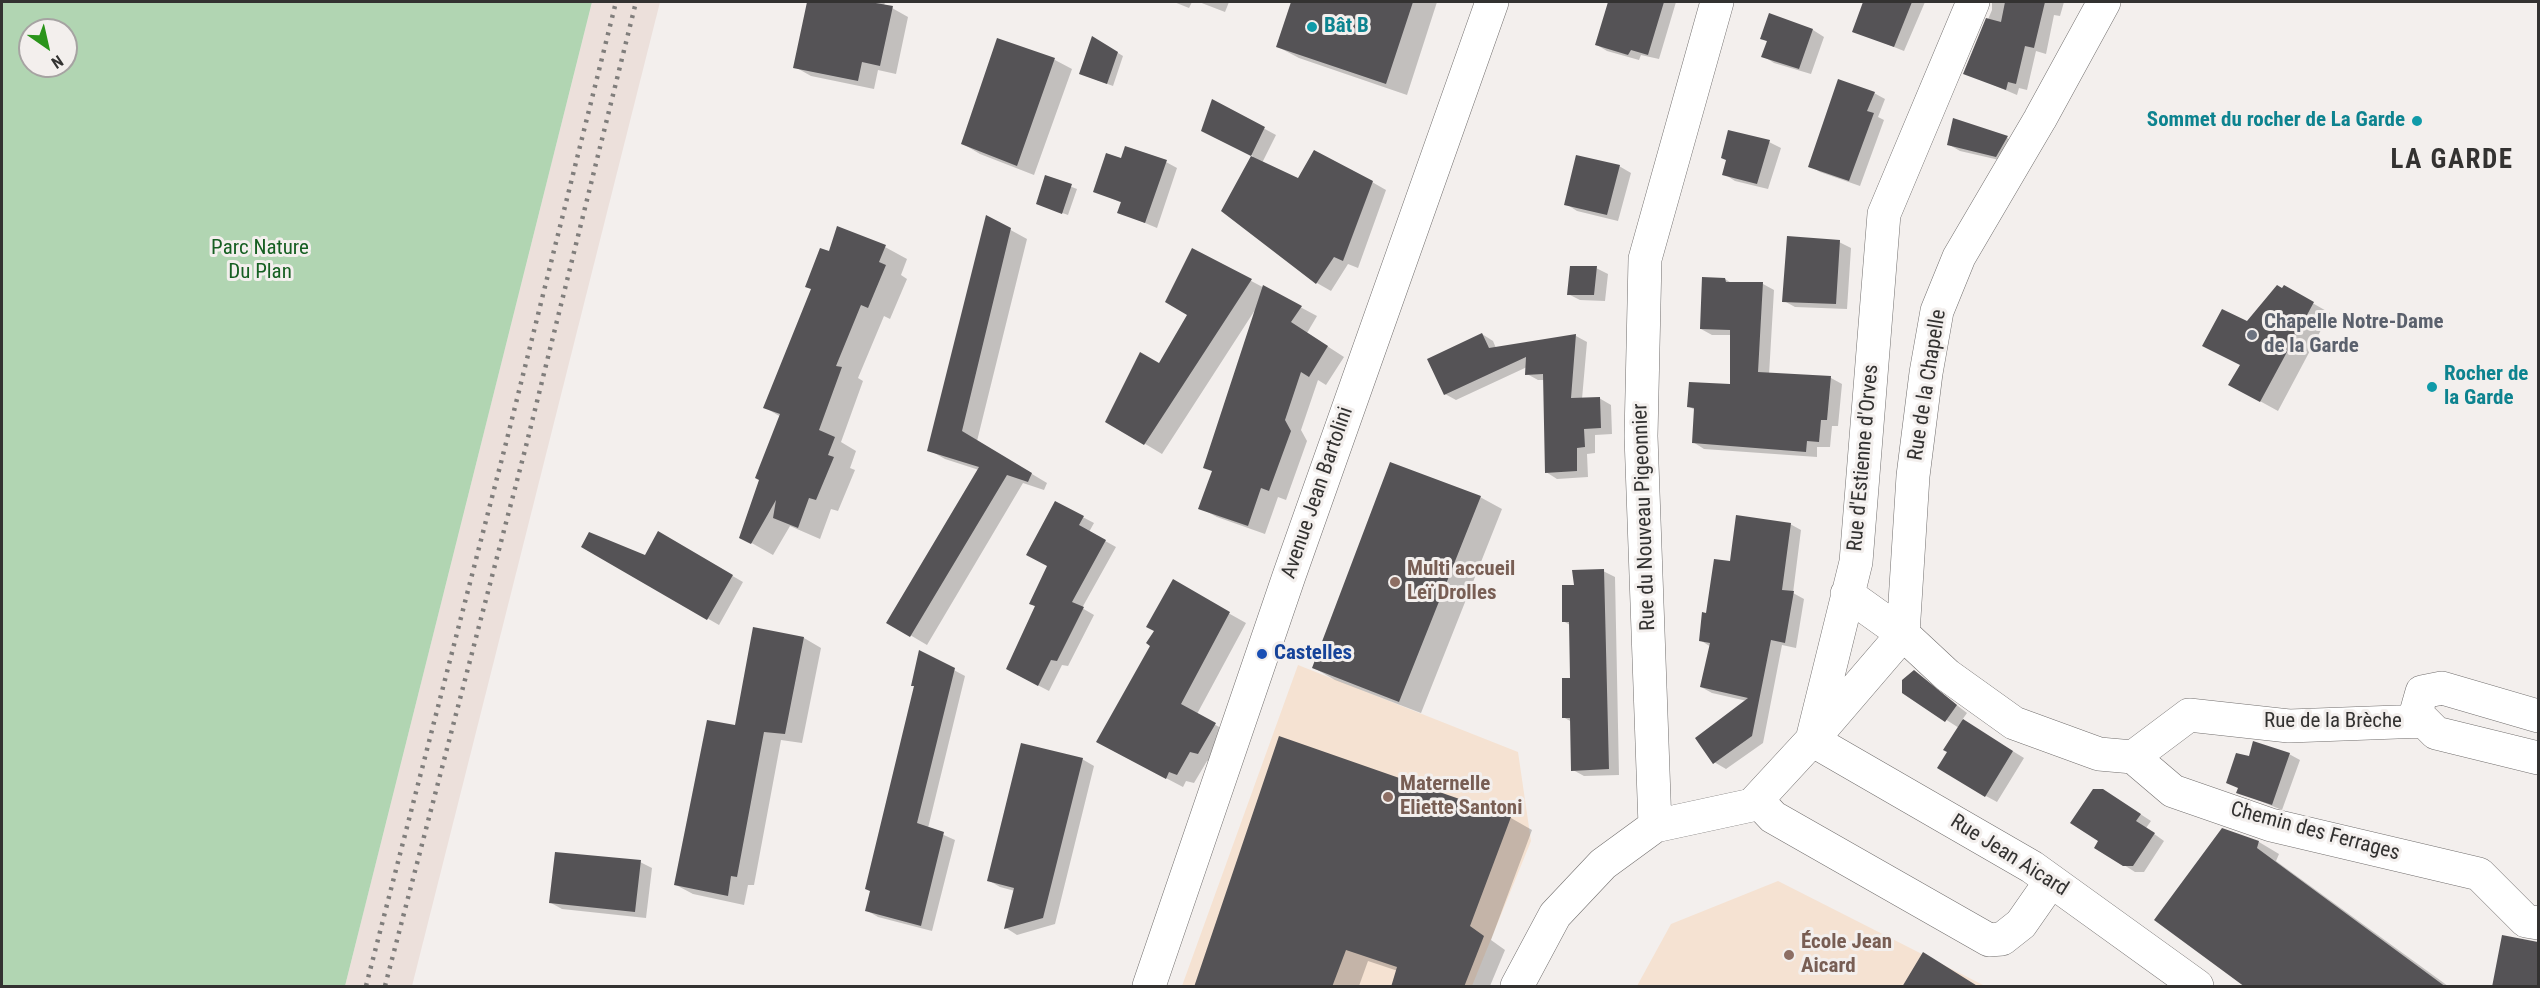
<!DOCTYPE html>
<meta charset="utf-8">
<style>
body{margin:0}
#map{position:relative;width:2540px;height:988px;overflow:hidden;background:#f3efed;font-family:"Roboto Condensed",sans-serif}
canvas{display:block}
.frame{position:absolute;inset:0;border:3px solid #333231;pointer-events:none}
.north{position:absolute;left:18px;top:18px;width:60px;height:60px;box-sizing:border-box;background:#f3efed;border:2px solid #a6a3a2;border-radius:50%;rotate:146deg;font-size:16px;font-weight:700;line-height:24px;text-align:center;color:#333231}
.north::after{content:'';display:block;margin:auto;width:21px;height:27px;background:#2b941b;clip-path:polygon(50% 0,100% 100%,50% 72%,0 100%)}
</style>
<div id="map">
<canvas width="2540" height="988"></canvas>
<div class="frame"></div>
<div class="north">N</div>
</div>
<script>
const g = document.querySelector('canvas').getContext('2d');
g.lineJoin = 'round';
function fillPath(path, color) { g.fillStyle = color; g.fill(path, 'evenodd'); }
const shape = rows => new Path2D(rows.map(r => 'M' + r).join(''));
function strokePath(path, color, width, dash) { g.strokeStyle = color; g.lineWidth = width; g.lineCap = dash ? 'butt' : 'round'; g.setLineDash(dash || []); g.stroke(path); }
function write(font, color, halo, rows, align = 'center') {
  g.font = font + ' "Roboto Condensed",sans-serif'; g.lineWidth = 6; g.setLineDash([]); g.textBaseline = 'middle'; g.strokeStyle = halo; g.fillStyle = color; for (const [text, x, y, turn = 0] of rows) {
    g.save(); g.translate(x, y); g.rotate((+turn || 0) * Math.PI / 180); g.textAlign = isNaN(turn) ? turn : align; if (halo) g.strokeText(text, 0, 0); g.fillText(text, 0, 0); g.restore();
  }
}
const built = shape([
 [592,2,660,2,412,986,345,986]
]);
const education = shape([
 [1298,665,1518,752,1531,841,1472,986,1182,986],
 [1778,881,1985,986,1637,986,1671,924]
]);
const green = shape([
 [2,2,592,2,345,986,2,986],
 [30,30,66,30,66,66,30,66]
]);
const shadow = shape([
 [808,2,885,2,884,6,892,8,908,17,896,74,878,70,874,89,811,76,795,67],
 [1174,2,1192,2,1189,8],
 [1199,2,1229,2,1225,12],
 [1292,2,1437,2,1407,95,1299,58,1278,47],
 [1610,2,1676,2,1659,59,1641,55,1639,60,1607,51,1597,45],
 [1865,2,1925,2,1904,51,1854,31],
 [1992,2,2064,2,2060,16,2054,15,2046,54,2036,51,2027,90,2019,88,2017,95,1965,73,1992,10],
 [1813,30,1824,37,1811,74,1774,63,1763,56,1768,42,1761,38],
 [1093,38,1123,56,1113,86,1086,76],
 [998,40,1055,60,1072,69,1034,175,980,154,963,144],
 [1874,93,1885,99,1878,117,1884,120,1860,186,1820,172,1810,166],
 [1213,101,1276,135,1262,163,1298,180,1372,182,1386,190,1358,268,1348,264,1331,291,1317,283,1223,211,1253,156,1214,137],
 [1954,120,2007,138,2019,144,2008,162,1960,151,1948,144],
 [1769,142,1781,148,1768,189,1735,181,1724,174],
 [1121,160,1166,162,1177,168,1157,228,1119,212,1122,203,1095,191],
 [1619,166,1631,173,1618,221,1577,211,1566,204],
 [1046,177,1077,189,1068,215,1043,206],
 [987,217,1027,239,977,441,1047,483,1044,490,1023,483,927,645,888,622,979,470,945,459,929,450],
 [1839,242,1851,248,1847,309,1795,307,1784,301],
 [885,247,907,259,901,275,907,279,890,319,884,316,858,378,863,381,841,442,856,451,850,468,855,470,838,511,831,509,820,539,790,526,773,555,741,537,781,417,764,407,829,252],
 [1193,250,1317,316,1307,333,1344,357,1326,385,1318,380,1301,430,1307,441,1286,500,1278,497,1265,534,1217,517,1200,508,1213,472,1255,310,1162,454,1107,421,1159,365,1190,315],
 [1596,268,1608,274,1605,301,1580,300,1568,294],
 [1725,279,1733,284,1763,284,1774,290,1769,375,1831,378,1842,384,1838,426,1832,426,1830,447,1817,447,1817,457,1704,449,1693,442,1695,410,1688,406,1731,386,1731,335,1712,335,1701,329],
 [2284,287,2330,313,2278,411,2247,394,2241,365],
 [1482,334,1493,341,1496,348,1576,336,1587,342,1582,399,1599,398,1611,405,1612,434,1595,435,1595,453,1587,454,1588,477,1557,479,1546,472,1544,380,1538,380,1527,374,1527,367,1456,400,1445,394],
 [1480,497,1502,509,1421,713,1335,680,1314,668],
 [1056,503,1094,523,1089,532,1116,547,1082,608,1094,615,1068,666,1062,665,1049,691,1018,675,1036,607,1031,604,1049,566],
 [1790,524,1801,530,1793,593,1804,599,1796,648,1782,645,1763,743,1726,769,1714,762,1747,701,1712,693,1701,687,1711,647,1700,640,1708,615,1732,563],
 [658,533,743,582,719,625,583,547,645,557],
 [1603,571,1615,577,1619,775,1584,776,1573,770,1572,722,1563,717,1571,680,1570,625,1563,621,1575,586],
 [1173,582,1246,623,1197,714,1231,734,1215,762,1207,761,1194,783,1186,781,1183,787,1114,751],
 [754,629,804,638,821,648,802,743,781,740,754,885,748,885,744,905,693,894,676,885,736,727],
 [920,652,965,676,928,828,955,840,932,931,878,917,866,910,915,686],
 [1914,672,1967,713,1962,720,2024,758,1997,802,1986,796,1949,752,1959,728,1903,692],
 [2289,754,2300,760,2282,810,2238,792,2250,758],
 [1082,759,1094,766,1055,924,1017,935,1006,928,1015,891,1000,887,988,880],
 [2114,797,2151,821,2146,828,2164,841,2144,872,2135,872,2124,865,2101,841],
 [1511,818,1532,830,1491,940,1505,950,1490,986,1393,986,1398,971,1368,961,1359,986,1195,986],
 [2259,842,2279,854,2276,861,2448,986,2248,986,2156,920],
 [640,862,652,868,646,918,562,909,551,903],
 [2503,937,2538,943,2538,986,2493,986]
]);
const building = shape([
 [807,2,870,2,893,6,880,66,862,62,858,81,793,68],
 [1291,2,1413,2,1386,84,1276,47],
 [1608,2,1664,2,1648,55,1631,50,1628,55,1595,45],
 [1863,2,1912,2,1894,47,1852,32],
 [2005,2,2045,2,2034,48,2025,46,2016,84,2008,82,2006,90,1963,74,1986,18,2001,22],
 [1769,13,1813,29,1799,69,1761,57,1767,41,1760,39],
 [1092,36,1118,52,1107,84,1079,74],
 [997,38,1055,58,1017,166,961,144],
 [1838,79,1875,92,1867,111,1874,113,1849,181,1808,167],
 [1212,99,1265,127,1251,156,1201,131],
 [1953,118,2008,136,1996,157,1947,145],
 [1728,130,1770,140,1757,184,1722,175,1726,160,1721,158],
 [1125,146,1167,160,1145,223,1117,213,1121,202,1093,192,1106,153,1121,158],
 [1314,150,1373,181,1343,261,1334,257,1316,284,1221,211,1251,156,1298,178],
 [1576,155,1620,165,1607,215,1564,205],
 [1045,175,1072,184,1062,214,1036,204],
 [986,215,1011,228,962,431,1032,473,1028,482,1007,475,910,637,886,623,979,467,927,451],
 [837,226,886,245,879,262,886,265,868,308,861,305,836,366,842,367,819,430,835,437,828,455,834,457,816,500,809,498,798,528,773,518,776,500,751,544,739,538,759,480,755,478,780,414,763,408,811,289,805,287,820,248,829,251],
 [1787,236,1840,240,1836,304,1782,302],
 [1192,248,1252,279,1144,445,1105,422,1140,352,1159,363,1187,315,1165,302],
 [1570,266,1597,266,1594,295,1567,295],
 [1702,277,1725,278,1726,282,1763,282,1758,372,1831,376,1827,420,1821,420,1819,442,1807,441,1806,452,1692,443,1694,408,1687,407,1689,382,1730,384,1730,330,1700,329],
 [1263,285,1302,306,1291,322,1328,346,1309,377,1301,372,1285,420,1291,431,1269,491,1261,488,1248,526,1198,509,1212,471,1203,468],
 [2277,285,2282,288,2284,285,2314,302,2260,402,2228,385,2240,365,2202,346,2222,309,2247,321],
 [1482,333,1489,348,1576,334,1571,398,1600,397,1601,428,1584,429,1585,447,1577,448,1577,471,1545,473,1543,374,1525,375,1526,357,1444,395,1427,359],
 [1390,462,1481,496,1399,702,1312,668],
 [1055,501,1084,516,1079,525,1106,540,1072,602,1084,607,1057,661,1051,660,1038,686,1006,669,1035,606,1029,604,1047,566,1026,555],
 [1736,515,1791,523,1782,590,1794,591,1785,643,1771,640,1752,736,1713,764,1695,738,1748,698,1700,687,1710,643,1699,641,1702,612,1706,613,1714,559,1730,561],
 [658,531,733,575,707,620,581,547,589,532,645,555],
 [1604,569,1609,769,1571,771,1570,718,1562,718,1562,678,1570,678,1569,622,1562,622,1562,585,1574,585,1572,570],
 [1173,579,1230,612,1181,704,1216,723,1198,754,1190,752,1177,775,1169,772,1166,779,1096,742,1150,646,1146,643,1154,631,1146,627],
 [753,627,804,637,785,734,764,732,737,877,731,876,728,896,674,885,707,720,735,725],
 [919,650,955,668,917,823,944,832,921,926,865,911,870,891,865,889,914,686,911,686],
 [1914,670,1957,705,1945,722,1902,693,1902,680],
 [1963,719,2013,751,1985,797,1937,768,1947,752,1943,750],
 [1279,736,1511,817,1470,926,1484,936,1464,987,1391,987,1397,967,1346,950,1332,987,1194,987],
 [2253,741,2290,753,2272,805,2236,793,2238,788,2226,783,2236,753,2249,756],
 [1021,743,1083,758,1043,918,1004,929,1014,888,987,881],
 [2093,789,2103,789,2141,814,2136,821,2155,833,2133,866,2123,866,2094,848,2098,841,2070,823],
 [2222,828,2259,841,2257,848,2446,987,2245,987,2154,920],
 [555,852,641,860,635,912,549,903],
 [2502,935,2538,942,2538,987,2492,987],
 [1923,952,1979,987,1902,987]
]);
const minor = shape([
 [2104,2,2040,119,1959,257,1937,311,1926,373,1913,476,1903,634,1812,740,2032,867,2197,986],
 [1847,594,1903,634,1947,675,2014,723,2099,754,2133,757,2173,791,2271,825,2479,874,2526,921,2538,923],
 [2538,716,2442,688,2422,692,2416,713,2436,733,2538,758],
 [2133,757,2189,715,2289,726,2424,721],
 [1757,800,1773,817,1989,940,2002,939,2021,924,2051,881],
 [1655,826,1641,436,1645,259,1717,2],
 [1149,986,1289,576,1492,2],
 [1517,986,1555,915,1603,864,1655,826,1752,805,1812,740,1856,562,1884,214,1973,2]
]);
const rail = shape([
 [366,986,506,443,616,2],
 [385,986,525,450,636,2]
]);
const markers = [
 [1312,27,6,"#0f9aa8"],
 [2417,121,6,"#0f9aa8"],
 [2252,335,6,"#6b7280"],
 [2432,387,6,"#0f9aa8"],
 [1395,582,6,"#8d6e63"],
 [1262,654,6,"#1a4fb4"],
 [1388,797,6,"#8d6e63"],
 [1789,955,6,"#8d6e63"]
];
const cultureNames = [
 ["Bât B",1324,27],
 ["Sommet du rocher de La Garde",2405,121,"right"],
 ["Rocher de",2444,375],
 ["la Garde",2444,399]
];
const parkNames = [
 ["Parc Nature",260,249],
 ["Du Plan",260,273]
];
const worshipNames = [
 ["Chapelle Notre-Dame",2264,323],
 ["de la Garde",2264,347]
];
const streetNames = [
 ["Rue de la Chapelle",1928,385,-81],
 ["Rue d'Estienne d'Orves",1864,458,-85],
 ["Avenue Jean Bartolini",1318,493,-71],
 ["Rue du Nouveau Pigeonnier",1645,517,-92],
 ["Rue de la Brèche",2333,722],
 ["Chemin des Ferrages",2315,832,15],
 ["Rue Jean Aicard",2009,856,32]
];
const educationNames = [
 ["Multi accueil",1407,570],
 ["Leï Drolles",1407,594],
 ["Maternelle",1400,785],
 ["Eliette Santoni",1400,809],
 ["École Jean",1801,943],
 ["Aicard",1801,967]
];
const transitNames = [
 ["Castelles",1274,654]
];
const districtNames = [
 ["LA GARDE",2452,161]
];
fillPath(built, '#ece0db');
fillPath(education, '#f5e2d2');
fillPath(green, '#b1d5b2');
fillPath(shadow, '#0003');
fillPath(building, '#555356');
strokePath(minor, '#726f6e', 34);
strokePath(minor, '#fff', 33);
strokePath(rail, '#807e7c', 4.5, [3, 6]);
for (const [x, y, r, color] of markers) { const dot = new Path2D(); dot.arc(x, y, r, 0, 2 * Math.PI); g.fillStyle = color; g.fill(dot); strokePath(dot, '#f3efed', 2); }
write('bold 21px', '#0d838f', '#f3efed', cultureNames, 'left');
write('21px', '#165f22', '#f3efed', parkNames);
write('bold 21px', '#5b616d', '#f3efed', worshipNames, 'left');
write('21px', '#333231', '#f3efed', streetNames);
write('bold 21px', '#785e54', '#f3efed', educationNames, 'left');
write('bold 21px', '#164399', '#f3efed', transitNames, 'left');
g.letterSpacing = '1.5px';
write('bold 27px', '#333231', '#f3efed', districtNames);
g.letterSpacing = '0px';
</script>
